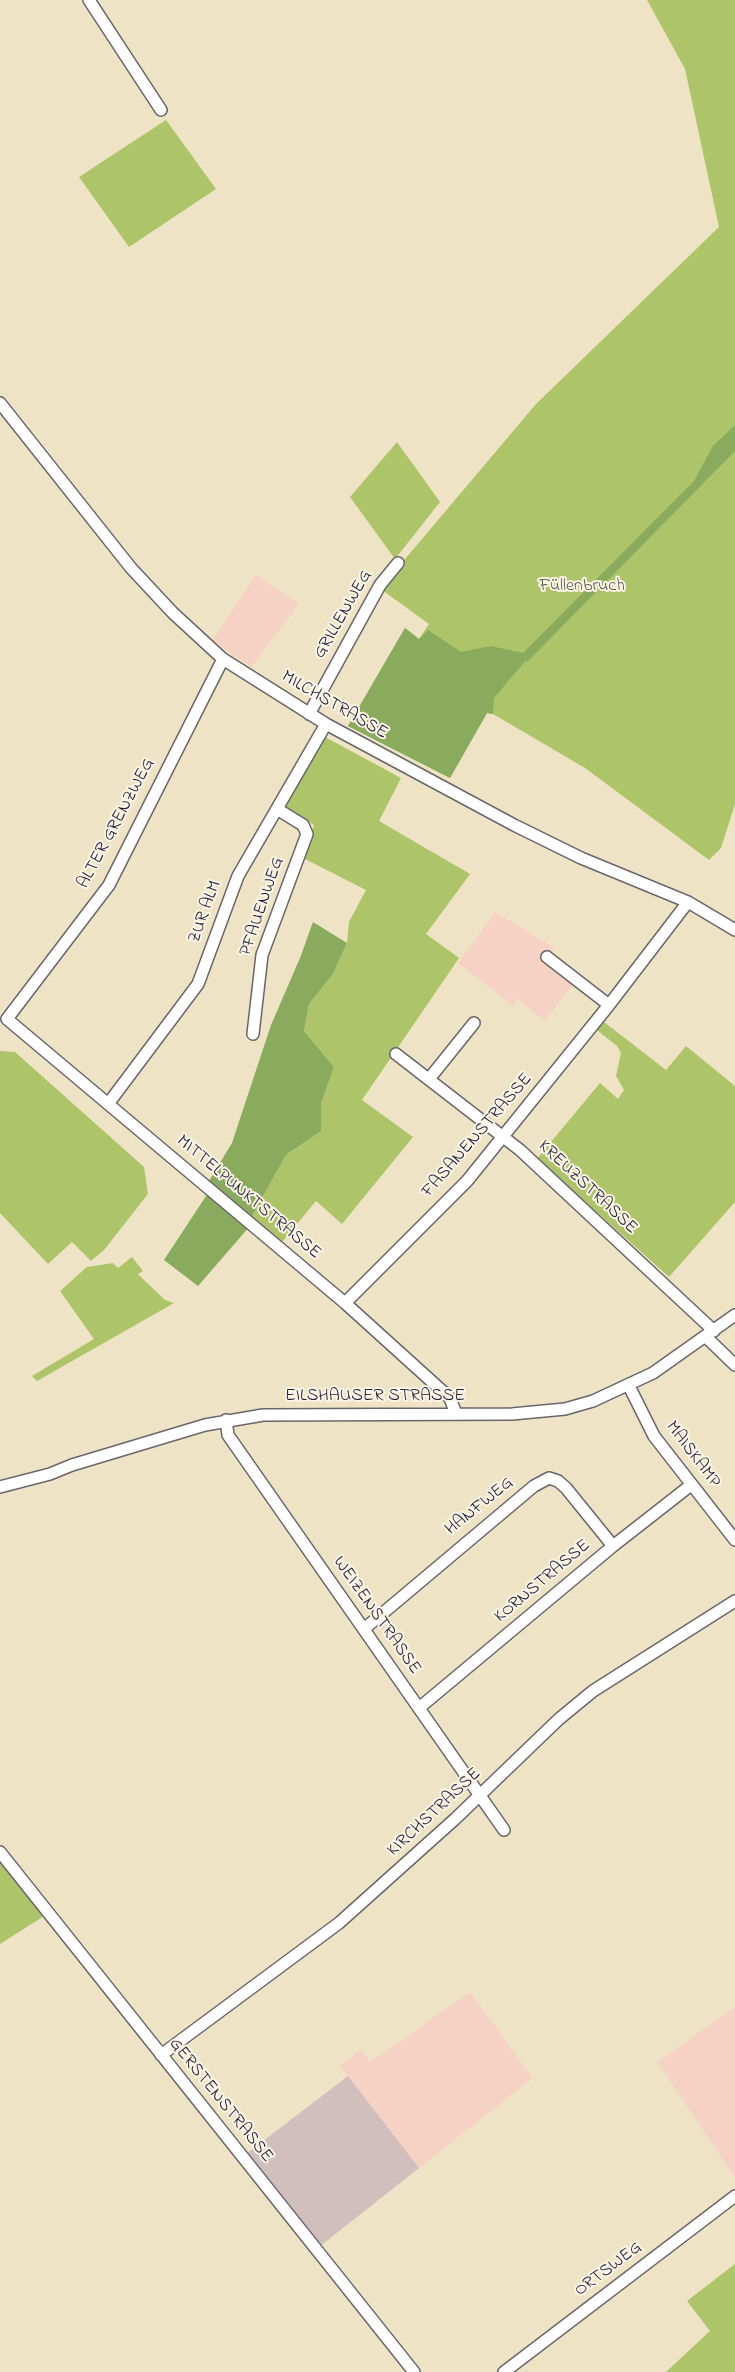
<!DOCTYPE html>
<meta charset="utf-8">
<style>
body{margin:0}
canvas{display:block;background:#eee4c5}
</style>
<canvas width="735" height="2372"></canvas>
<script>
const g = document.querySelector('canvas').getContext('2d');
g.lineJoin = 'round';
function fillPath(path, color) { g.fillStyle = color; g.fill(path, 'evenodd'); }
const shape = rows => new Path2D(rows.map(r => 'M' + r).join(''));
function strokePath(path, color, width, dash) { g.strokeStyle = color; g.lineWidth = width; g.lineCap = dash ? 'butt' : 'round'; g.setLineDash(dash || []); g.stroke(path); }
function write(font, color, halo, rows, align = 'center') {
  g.font = font + ' "Indie Flower",sans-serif'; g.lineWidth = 4; g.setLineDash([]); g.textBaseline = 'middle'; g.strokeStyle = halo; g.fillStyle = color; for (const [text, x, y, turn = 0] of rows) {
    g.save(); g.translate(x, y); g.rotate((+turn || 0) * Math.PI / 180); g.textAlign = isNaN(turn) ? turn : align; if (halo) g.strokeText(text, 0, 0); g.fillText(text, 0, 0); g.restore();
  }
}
const built = shape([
 [256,574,299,604,251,667,212,640],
 [495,912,555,948,545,962,574,983,545,1021,517,999,513,1006,458,963],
 [470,1992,533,2078,419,2168,340,2066,361,2050,370,2062],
 [735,2007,735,2178,657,2062]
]);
const industrial = shape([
 [348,2076,419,2168,319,2247,246,2154]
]);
const green = shape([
 [647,0,735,0,735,804,721,848,709,860,585,768,493,714,487,713,450,778,348,726,405,628,419,639,429,624,382,590,384,584,536,404,719,227,685,69],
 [166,120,216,189,129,247,79,177],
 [397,442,440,502,395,559,350,497],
 [325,737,401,778,379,821,470,874,426,934,459,958,362,1100,413,1137,342,1224,316,1201,282,1242,252,1216,286,1155,321,1131,321,1104,334,1067,304,1031,309,1004,333,974,347,943,349,922,366,890,303,858,314,825,284,807],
 [604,1022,666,1070,686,1046,735,1086,735,1202,669,1277,549,1169,536,1160,600,1083,618,1099,624,1090,616,1076,621,1053,617,1046,597,1030],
 [0,1051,15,1052,144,1167,148,1194,104,1250,91,1261,72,1242,48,1264,0,1213],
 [132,1257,143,1271,138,1274,142,1278,165,1300,174,1303,37,1381,32,1376,94,1339,60,1291,87,1267,113,1263,118,1268],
 [0,1861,44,1916,0,1944],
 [735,2264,735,2372,666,2372,710,2331,687,2301]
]);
const forest = shape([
 [735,425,735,451,527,662,526,660,494,698,493,714,487,713,450,778,348,726,405,628,419,639,428,630,461,652,491,646,523,653,694,481,713,446],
 [313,922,347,943,333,974,309,1004,304,1031,334,1067,321,1104,321,1131,286,1155,252,1216,209,1181,232,1143,271,1025,300,958],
 [208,1193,250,1226,198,1286,164,1260]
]);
const minor = shape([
 [89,0,161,110],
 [0,403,131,568,173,613,223,659,326,724,514,825,581,858,688,902,735,930],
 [223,659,109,885,7,1019,345,1303,450,1398,456,1414],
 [309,714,380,585,398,563],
 [547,957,609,1005],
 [253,1034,262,955,307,834,303,825,277,809],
 [396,1054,520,1150,714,1331],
 [429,1079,474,1023],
 [108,1104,198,984,238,876,326,724],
 [345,1303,467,1181,609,1005,688,902],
 [706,1337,735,1365],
 [629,1386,654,1436,735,1540],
 [226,1420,228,1435,504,1830],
 [0,1487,50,1474,72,1465,205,1425,263,1415,512,1414,565,1409,593,1401,653,1373,735,1315],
 [364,1629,534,1486,549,1478,558,1481,566,1488,613,1546],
 [419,1708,613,1546,691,1485],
 [0,1852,414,2372],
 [161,2055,339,1923,455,1819,559,1719,593,1691,735,1601],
 [504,2372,735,2196]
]);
const parkNames = [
 ["Füllenbruch",582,587]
];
const streetNames = [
 ["GRILLENWEG",344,615,-60],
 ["MILCHSTRASSE",334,706,30],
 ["ALTER GRENZWEG",117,824,-62],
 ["PFAUENWEG",263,907,-71],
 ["ZUR ALM",206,912,-70],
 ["FASANENSTRASSE",478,1136,-49],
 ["KREUZSTRASSE",587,1188,43],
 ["MITTELPUNKTSTRASSE",248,1198,40],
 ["EILSHAUSER STRASSE",375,1397],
 ["MAISKAMP",692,1455,53],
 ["HANFWEG",480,1507,-39],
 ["KORNSTRASSE",543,1582,-40],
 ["WEIZENSTRASSE",376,1616,55],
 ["KIRCHSTRASSE",435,1813,-43],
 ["GERSTENSTRASSE",220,2101,51],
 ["ORTSWEG",609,2270,-37]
];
fillPath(built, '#f6d2c4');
fillPath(industrial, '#d1bfbe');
fillPath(green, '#adc469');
fillPath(forest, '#8aaa5d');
strokePath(minor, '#69666b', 14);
strokePath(minor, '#fff', 11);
write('18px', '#535b4b', '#fcf5e5', parkNames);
write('18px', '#22223b', '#fcf5e5', streetNames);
</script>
